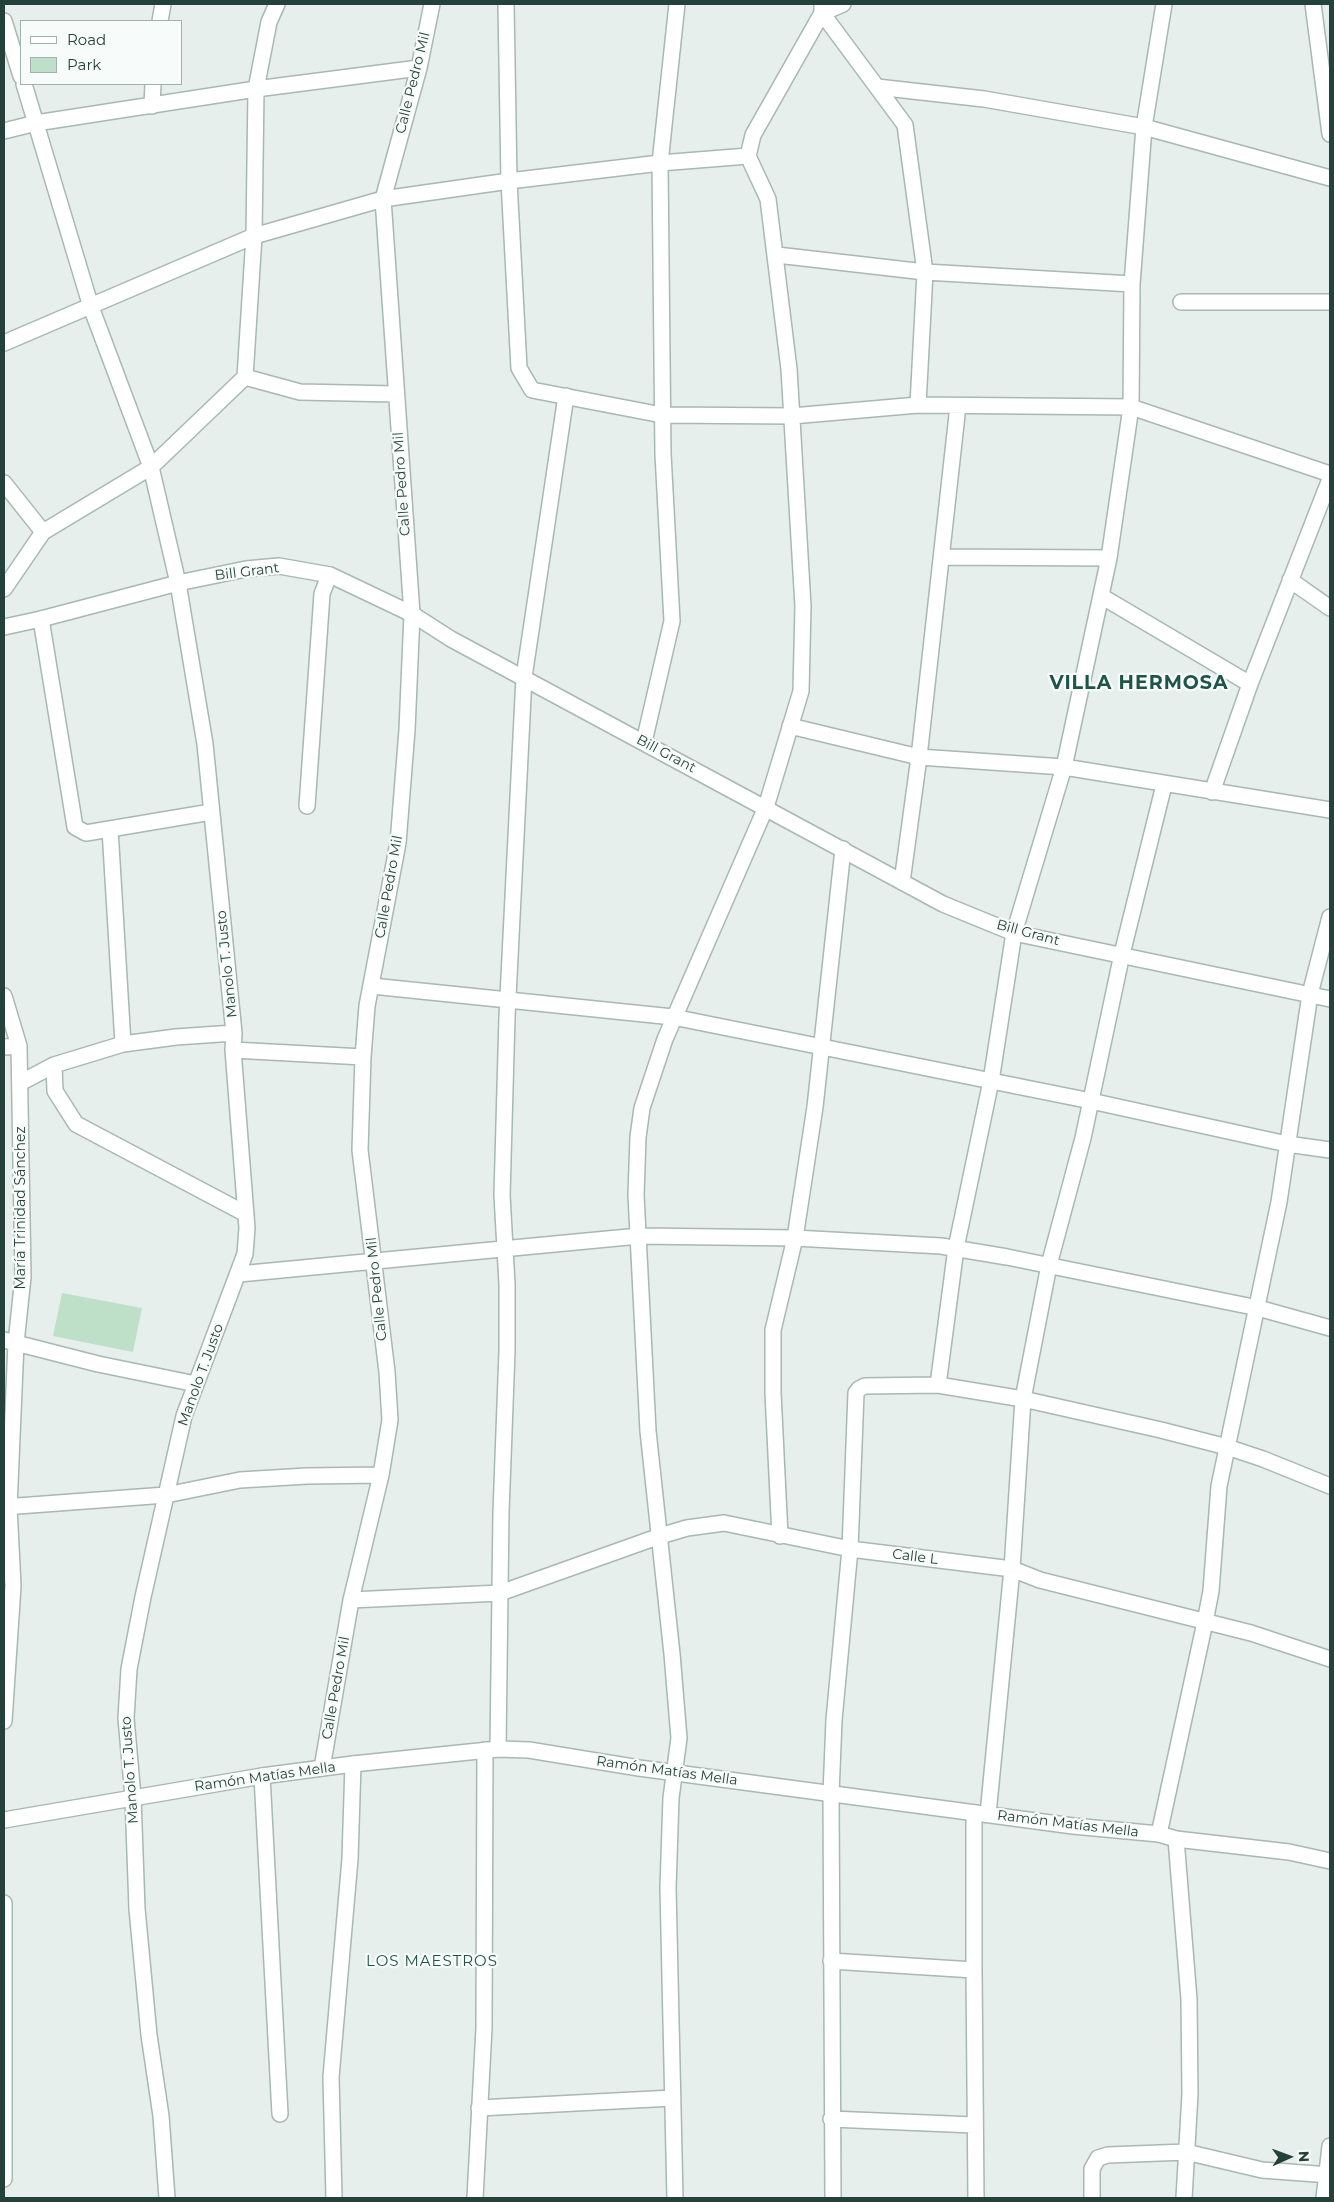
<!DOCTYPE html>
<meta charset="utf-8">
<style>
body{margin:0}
#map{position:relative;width:1334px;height:2202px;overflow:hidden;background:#e6efeb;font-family:Montserrat,sans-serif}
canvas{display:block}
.frame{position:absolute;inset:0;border:5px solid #24423a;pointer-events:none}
.legend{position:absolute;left:20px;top:20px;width:162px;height:65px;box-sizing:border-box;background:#f7fbf9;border:1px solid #a3b1ad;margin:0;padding:6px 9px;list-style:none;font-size:15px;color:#24423a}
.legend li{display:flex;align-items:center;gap:10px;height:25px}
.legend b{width:25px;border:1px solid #a3b1ad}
.north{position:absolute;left:1264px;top:2132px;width:50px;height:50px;-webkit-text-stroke:4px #f7fbf9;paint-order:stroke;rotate:88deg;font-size:14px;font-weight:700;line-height:20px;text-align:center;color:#24423a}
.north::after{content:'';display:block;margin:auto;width:18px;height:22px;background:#24423a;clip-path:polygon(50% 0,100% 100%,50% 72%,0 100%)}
</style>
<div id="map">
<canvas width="1334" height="2202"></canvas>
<div class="frame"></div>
<ul class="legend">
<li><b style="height:6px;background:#fff"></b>Road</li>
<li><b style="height:14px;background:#bfe0c8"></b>Park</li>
</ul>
<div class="north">N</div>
</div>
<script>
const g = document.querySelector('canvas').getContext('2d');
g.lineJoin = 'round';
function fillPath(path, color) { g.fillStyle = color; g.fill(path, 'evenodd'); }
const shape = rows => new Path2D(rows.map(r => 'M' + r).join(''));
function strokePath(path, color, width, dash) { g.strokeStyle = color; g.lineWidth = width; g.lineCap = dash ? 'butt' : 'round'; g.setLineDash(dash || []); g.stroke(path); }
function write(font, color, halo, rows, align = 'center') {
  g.font = font + ' Montserrat,sans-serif'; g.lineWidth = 4.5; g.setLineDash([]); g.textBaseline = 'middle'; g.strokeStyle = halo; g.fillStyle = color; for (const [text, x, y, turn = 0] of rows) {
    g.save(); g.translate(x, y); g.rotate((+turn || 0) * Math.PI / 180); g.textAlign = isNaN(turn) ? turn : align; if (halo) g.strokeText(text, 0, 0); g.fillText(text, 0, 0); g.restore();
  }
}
const green = shape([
 [62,1293,142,1308,133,1352,53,1336]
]);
const minor = shape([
 [506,4,509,181,519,368,532,390,662,415,792,416,918,405,1131,407,1330,474],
 [1313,4,1330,134],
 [822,5,822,13,905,125,925,272,918,405],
 [4,21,21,76],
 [160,21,163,4],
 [24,84,91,307,151,467,178,583,205,744,234,1033,233,1050,247,1228,245,1254,184,1416,143,1597,129,1669,126,1718,133,1797,137,1909,149,2035,161,2116,167,2198],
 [877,87,984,99,1144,127,1330,178],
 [152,106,153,84],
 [4,131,36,123,256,89,419,68],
 [777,255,925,272,1132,284],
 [1181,302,1330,302],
 [4,343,254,236,383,199,509,181,660,163,748,156],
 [245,377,300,392,395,394],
 [4,483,43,532],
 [942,557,1109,558],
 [1290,580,1330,608],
 [4,589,43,532,151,467,245,377,254,236,256,89,269,22,277,4],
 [1101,596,1250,684],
 [41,619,75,827,86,833,211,812],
 [790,726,919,757,1064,767,1330,810],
 [644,742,672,621,663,454,660,163,677,4],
 [1212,792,1250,684,1330,479],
 [307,806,322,594,329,575],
 [110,829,123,1044],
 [902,882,919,757,958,406],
 [372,986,673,1017,1091,1101,1287,1144,1330,1150],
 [4,996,19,1046,23,1277,16,1343,9,1507,13,1586,4,1721],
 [4,1047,19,1046],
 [233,1050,363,1057],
 [54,1065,55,1091,76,1124,246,1214],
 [20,1083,54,1065,123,1044,176,1037,234,1033],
 [239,1274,639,1236,795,1238,941,1246,1007,1257,1258,1308,1330,1328],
 [4,1340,98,1364,196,1384],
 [938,1385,956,1248,991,1081,1014,933,1064,767,1109,558,1131,407,1132,284,1144,127,1164,4],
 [4,1507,166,1495,240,1480,307,1476,381,1475],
 [780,1536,773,1393,773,1330,795,1238,815,1107,843,849],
 [351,1600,500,1593,660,1536,687,1528,724,1523,850,1549,1012,1569,1040,1580,1251,1633,1330,1659],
 [498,1749,501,1512,507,1351,507,1284,502,1195,507,1017,524,677,566,396],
 [322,1768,351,1600,381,1475,390,1420,387,1372,360,1150,363,1057,367,1006,398,843,407,730,412,614,383,199,419,68,432,4],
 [262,1776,280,2114],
 [974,1813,974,1970],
 [988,1814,1012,1569,1023,1399,1049,1265,1083,1138,1122,954,1164,785],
 [1159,1834,1205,1622,1211,1591,1219,1486,1279,1202,1310,994,1330,917],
 [1176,1839,1189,1999,1190,2094,1184,2198],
 [4,1903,4,2179],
 [831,1961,974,1970,976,2198],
 [479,2108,673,2098],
 [831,2119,974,2125],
 [334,2198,331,2077,350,1859,353,1764],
 [475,2198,484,2028,485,1750],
 [675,2198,668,1888,671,1798,679,1738,672,1654,648,1431,636,1195,638,1137,642,1108,665,1039,766,807,801,691,803,606,789,369,768,199,748,156,753,135,822,13,843,4],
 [833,2198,831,1794,834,1720,850,1549,856,1393,859,1389,865,1386,938,1385,1023,1399,1161,1430,1227,1447,1263,1459,1330,1486],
 [1092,2198,1092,2169,1098,2158,1108,2155,1186,2152,1262,2170,1330,2175],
 [1324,2198,1330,2146]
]);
const tertiary = shape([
 [4,627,41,619,178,583,246,569,279,566,330,575,412,614,451,639,943,904,1014,933,1330,999],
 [4,1820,262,1776,353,1764,498,1749,529,1750,639,1768,1073,1826,1159,1834,1176,1839,1289,1852,1330,1861]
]);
const streetNames = [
 ["Calle Pedro Mil",413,83,-76],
 ["Calle Pedro Mil",402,484,-94],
 ["Bill Grant",247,572,-7],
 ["Bill Grant",666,754,28],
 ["Calle Pedro Mil",389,887,-80],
 ["Bill Grant",1028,933,15],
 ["Manolo T. Justo",227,964,-96],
 ["María Trinidad Sánchez",21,1208,-90],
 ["Calle Pedro Mil",377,1289,-96],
 ["Manolo T. Justo",201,1375,-70],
 ["Calle L",915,1557,7],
 ["Calle Pedro Mil",336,1688,-80],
 ["Manolo T. Justo",130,1770,-94],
 ["Ramón Matías Mella",667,1771,8],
 ["Ramón Matías Mella",265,1777,-8],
 ["Ramón Matías Mella",1068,1824,7]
];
const neighbourhoodNames = [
 ["LOS MAESTROS",432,1962]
];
const districtNames = [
 ["VILLA HERMOSA",1139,683]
];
fillPath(green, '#bfe0c8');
strokePath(minor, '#a8b8b2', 18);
strokePath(tertiary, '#a8b8b2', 18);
strokePath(minor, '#fff', 15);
strokePath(tertiary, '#fff', 15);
write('14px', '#24423a', '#f7fbf9', streetNames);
g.letterSpacing = '1px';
write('15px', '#1f5548', '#f7fbf9', neighbourhoodNames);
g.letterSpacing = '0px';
g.letterSpacing = '1px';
write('bold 19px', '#1f5548', '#f7fbf9', districtNames);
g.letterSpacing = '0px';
</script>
